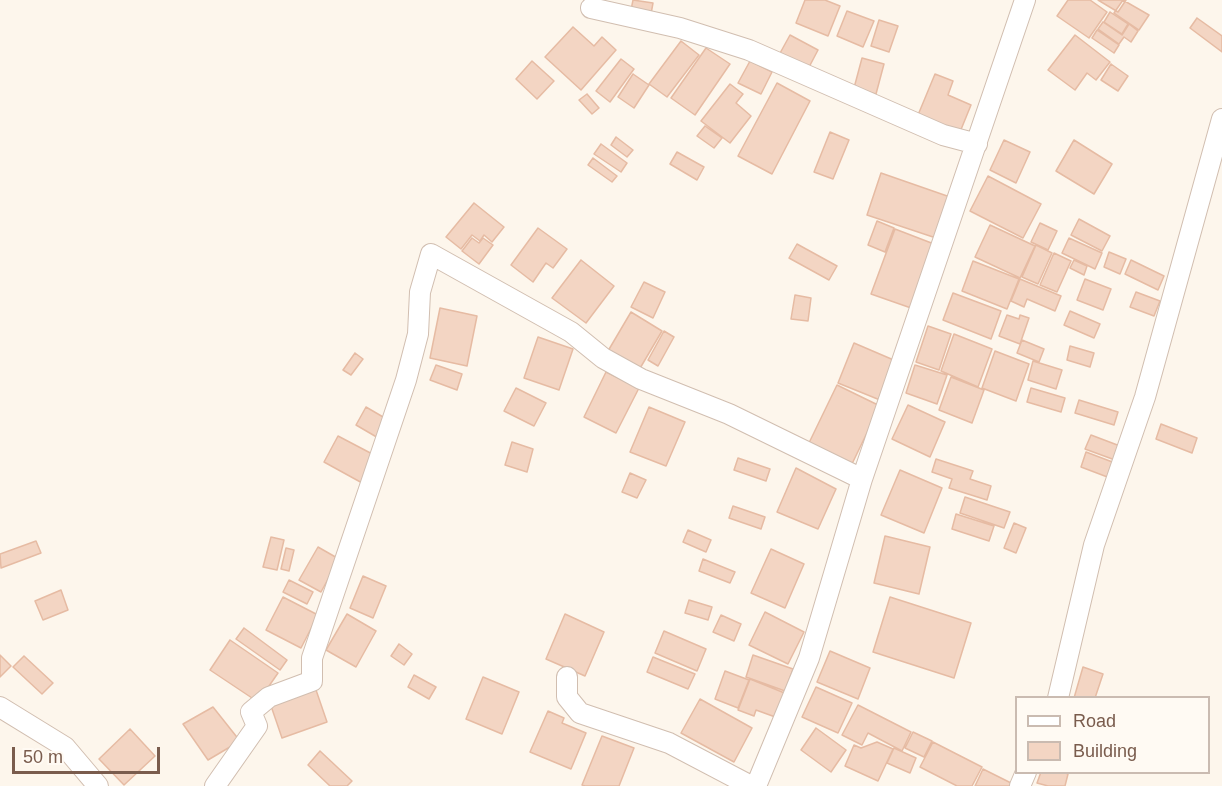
<!DOCTYPE html>
<style>
body{margin:0}
#map{position:relative;width:1222px;height:786px;overflow:hidden;background:#fdf6ec;font-family:Helvetica,sans-serif}
canvas{display:block}
.legend{position:absolute;left:1015px;top:696px;width:195px;height:78px;box-sizing:border-box;background:#fffaf3;border:2px solid #cabbb1;margin:0;padding:8px 10px;list-style:none;font-size:18px;color:#7a5c4d}
.legend li{display:flex;align-items:center;gap:12px;height:30px}
.legend b{width:30px;border:2px solid #cabbb1}
.scale{position:absolute;left:12px;top:747px;width:148px;height:27px;box-sizing:border-box;border:3px solid #7a5c4d;border-top:0;padding-left:8px;font-size:18px;line-height:21px;white-space:nowrap;color:#7a5c4d;-webkit-text-stroke:4px #fffaf3;paint-order:stroke}
</style>
<div id="map">
<canvas width="1222" height="786"></canvas>
<ul class="legend">
<li><b style="height:8px;background:#fff"></b>Road</li>
<li><b style="height:16px;background:#f3d5c3"></b>Building</li>
</ul>
<div class="scale">50 m</div>
</div>
<script>
const g = document.querySelector('canvas').getContext('2d');
g.lineJoin = 'round';
function fillPath(path, color) { g.fillStyle = color; g.fill(path, 'evenodd'); }
const shape = rows => new Path2D(rows.map(r => 'M' + r).join(''));
function strokePath(path, color, width, dash) { g.strokeStyle = color; g.lineWidth = width; g.lineCap = dash ? 'butt' : 'round'; g.setLineDash(dash || []); g.stroke(path); }
const building = shape([
 [633,0,653,3,651,14,631,10,633,0],
 [805,0,825,0,840,6,828,36,796,23,805,0],
 [1068,0,1090,0,1107,12,1089,38,1057,16,1068,0],
 [1098,0,1126,0,1118,12,1098,0],
 [1123,0,1149,15,1139,30,1114,13,1123,0],
 [847,11,874,21,863,47,837,36,847,11],
 [1110,12,1128,24,1122,34,1104,22,1110,12],
 [1197,18,1222,36,1222,52,1190,28,1197,18],
 [879,20,898,26,889,52,871,46,879,20],
 [1103,22,1122,35,1129,24,1138,31,1131,42,1124,37,1119,44,1098,29,1103,22],
 [573,27,594,46,602,37,616,50,581,90,545,57,573,27],
 [1097,30,1119,45,1114,53,1092,38,1097,30],
 [790,35,818,50,807,71,779,55,790,35],
 [1075,35,1110,62,1096,80,1087,73,1075,90,1048,70,1075,35],
 [681,41,699,55,667,97,649,84,681,41],
 [706,48,730,64,695,115,671,98,706,48],
 [862,58,884,64,876,94,854,88,862,58],
 [621,59,634,69,610,102,596,91,621,59],
 [532,61,554,81,537,99,516,79,532,61],
 [750,61,772,72,761,94,738,83,750,61],
 [1111,64,1128,76,1118,91,1101,80,1111,64],
 [633,74,649,85,634,108,618,97,633,74],
 [935,74,953,81,948,95,971,105,960,132,918,115,935,74],
 [777,83,810,101,772,174,738,156,777,83],
 [730,84,743,94,736,103,751,116,730,143,701,121,730,84],
 [587,94,599,108,592,114,579,100,587,94],
 [705,126,722,138,714,148,697,136,705,126],
 [830,132,849,140,833,179,814,172,830,132],
 [616,137,633,150,627,157,611,145,616,137],
 [1004,140,1030,152,1016,183,990,170,1004,140],
 [1074,140,1112,164,1094,194,1056,171,1074,140],
 [601,144,627,163,621,172,594,154,601,144],
 [677,152,704,167,697,180,670,164,677,152],
 [593,158,617,176,612,182,588,165,593,158],
 [881,173,950,197,936,238,867,215,881,173],
 [988,176,1041,204,1023,238,970,211,988,176],
 [474,203,504,227,492,242,484,235,480,241,472,235,461,249,446,237,474,203],
 [1079,219,1110,236,1102,251,1071,235,1079,219],
 [877,221,894,228,885,252,868,245,877,221],
 [1040,223,1057,231,1048,250,1031,242,1040,223],
 [990,225,1035,246,1020,278,975,257,990,225],
 [538,228,567,249,553,268,546,263,533,282,511,265,538,228],
 [895,229,934,244,911,308,871,294,895,229],
 [472,238,479,243,483,238,493,245,479,264,462,251,472,238],
 [1069,238,1102,253,1095,269,1062,253,1069,238],
 [797,244,837,266,829,280,789,258,797,244],
 [1036,245,1052,253,1038,284,1022,277,1036,245],
 [1109,252,1126,259,1120,274,1104,267,1109,252],
 [1054,253,1071,261,1057,292,1040,285,1054,253],
 [581,260,614,286,586,323,552,298,581,260],
 [1074,260,1087,266,1084,275,1070,268,1074,260],
 [1131,260,1164,276,1158,290,1125,274,1131,260],
 [973,261,1019,279,1007,309,962,291,973,261],
 [1020,279,1061,296,1055,311,1027,299,1024,307,1011,301,1020,279],
 [1085,279,1111,289,1103,310,1077,300,1085,279],
 [644,282,665,292,653,318,631,307,644,282],
 [1136,292,1160,301,1154,316,1130,307,1136,292],
 [953,293,1001,311,991,339,943,320,953,293],
 [795,295,811,298,808,321,791,319,795,295],
 [440,308,477,316,467,366,430,358,440,308],
 [1070,311,1100,324,1094,338,1064,325,1070,311],
 [631,312,662,331,639,370,608,351,631,312],
 [1007,315,1019,319,1020,315,1029,318,1020,344,999,336,1007,315],
 [928,326,951,334,939,370,916,362,928,326],
 [664,331,674,337,658,366,648,360,664,331],
 [954,334,992,349,978,387,941,371,954,334],
 [538,337,573,349,559,390,524,378,538,337],
 [1022,340,1044,349,1039,362,1017,353,1022,340],
 [854,343,896,361,880,400,838,383,854,343],
 [1070,346,1094,353,1090,367,1067,360,1070,346],
 [995,351,1029,364,1016,401,982,388,995,351],
 [355,353,363,359,351,375,343,370,355,353],
 [1033,361,1062,370,1056,389,1028,380,1033,361],
 [436,365,462,374,457,390,430,380,436,365],
 [915,365,947,375,937,404,906,393,915,365],
 [606,372,639,388,616,433,584,417,606,372],
 [951,377,984,390,972,423,939,410,951,377],
 [837,385,880,406,850,468,807,447,837,385],
 [516,388,546,403,534,426,504,411,516,388],
 [1031,388,1065,398,1061,412,1027,402,1031,388],
 [1079,400,1118,412,1114,425,1075,413,1079,400],
 [908,405,945,422,930,457,892,439,908,405],
 [366,407,390,421,380,439,356,425,366,407],
 [649,407,685,422,666,466,630,452,649,407],
 [1161,424,1197,438,1192,453,1156,439,1161,424],
 [1091,435,1120,446,1115,460,1085,449,1091,435],
 [338,436,378,457,364,484,324,462,338,436],
 [512,442,533,449,527,472,505,465,512,442],
 [1086,452,1115,463,1110,478,1081,467,1086,452],
 [738,458,770,469,766,481,734,470,738,458],
 [936,459,973,471,970,479,991,486,987,500,949,488,952,479,932,472,936,459],
 [796,468,836,489,818,529,777,512,796,468],
 [900,470,942,488,924,533,881,515,900,470],
 [630,473,646,480,637,498,622,492,630,473],
 [965,497,1010,512,1004,528,960,513,965,497],
 [733,506,765,517,761,529,729,518,733,506],
 [956,514,994,526,989,541,952,529,956,514],
 [1014,523,1026,528,1016,553,1004,548,1014,523],
 [688,530,711,540,706,552,683,542,688,530],
 [885,536,930,547,919,594,874,583,885,536],
 [271,537,284,540,277,570,263,567,271,537],
 [36,541,41,553,1,568,0,554,36,541],
 [318,547,339,559,321,592,299,580,318,547],
 [286,548,294,550,289,571,281,569,286,548],
 [771,549,804,564,785,608,751,593,771,549],
 [703,559,735,572,730,583,699,571,703,559],
 [363,576,386,586,373,618,350,608,363,576],
 [289,580,313,592,307,604,283,592,289,580],
 [61,590,68,610,43,620,35,601,61,590],
 [283,597,318,615,301,648,266,630,283,597],
 [890,597,971,623,954,678,873,652,890,597],
 [689,600,712,607,708,620,685,613,689,600],
 [765,612,804,632,788,664,749,645,765,612],
 [347,614,376,631,356,667,326,650,347,614],
 [565,614,604,632,585,676,546,659,565,614],
 [721,615,741,624,734,641,713,632,721,615],
 [244,628,287,660,280,670,236,639,244,628],
 [664,631,706,649,697,671,655,653,664,631],
 [230,640,278,673,258,702,210,670,230,640],
 [399,644,412,654,404,665,391,656,399,644],
 [830,651,870,668,858,699,817,682,830,651],
 [0,655,11,666,0,677,0,655],
 [753,655,793,669,785,691,746,677,753,655],
 [24,656,53,683,42,694,13,667,24,656],
 [653,657,695,674,688,689,647,672,653,657],
 [1083,667,1103,674,1095,698,1074,698,1083,667],
 [725,671,749,680,738,708,715,699,725,671],
 [414,675,436,687,429,699,408,687,414,675],
 [483,677,519,692,502,734,466,719,483,677],
 [750,679,787,694,778,718,756,710,754,716,738,710,750,679],
 [315,687,327,722,282,738,270,703,315,687],
 [816,687,852,703,838,733,802,717,816,687],
 [700,699,752,728,734,762,681,733,700,699],
 [858,705,911,732,902,751,868,733,862,745,842,735,858,705],
 [213,707,240,741,208,760,183,724,213,707],
 [548,711,564,718,562,723,586,733,571,769,530,752,548,711],
 [816,728,846,750,831,772,801,750,816,728],
 [130,729,155,756,124,785,99,759,130,729],
 [913,732,932,741,924,757,905,748,913,732],
 [602,736,634,748,619,786,585,786,582,785,602,736],
 [877,742,893,749,878,781,845,766,854,745,861,748,877,742],
 [933,742,982,767,972,786,957,786,920,767,933,742],
 [894,748,916,758,910,773,887,763,894,748],
 [320,751,352,781,347,786,330,786,308,765,320,751],
 [983,769,1015,785,1015,786,975,786,983,769],
 [1041,772,1063,772,1068,774,1065,786,1048,786,1037,783,1041,772]
]);
const minor = shape([
 [591,8,680,28,749,50,943,135,977,144],
 [567,677,567,697,580,713,669,743,751,786],
 [1058,698,1094,545,1145,397,1222,119],
 [0,707,65,747,98,786],
 [215,786,257,726,251,712,269,697,312,681,312,658,406,380,418,334,420,292,431,254,571,332,603,358,641,379,729,414,862,479],
 [756,786,809,658,862,479,1025,0],
 [1020,786,1026,772]
]);
fillPath(building, '#f3d5c3');
strokePath(building, '#e6bba3', 1.5);
strokePath(minor, '#d1beb0', 22);
strokePath(minor, '#fff', 20);
</script>
